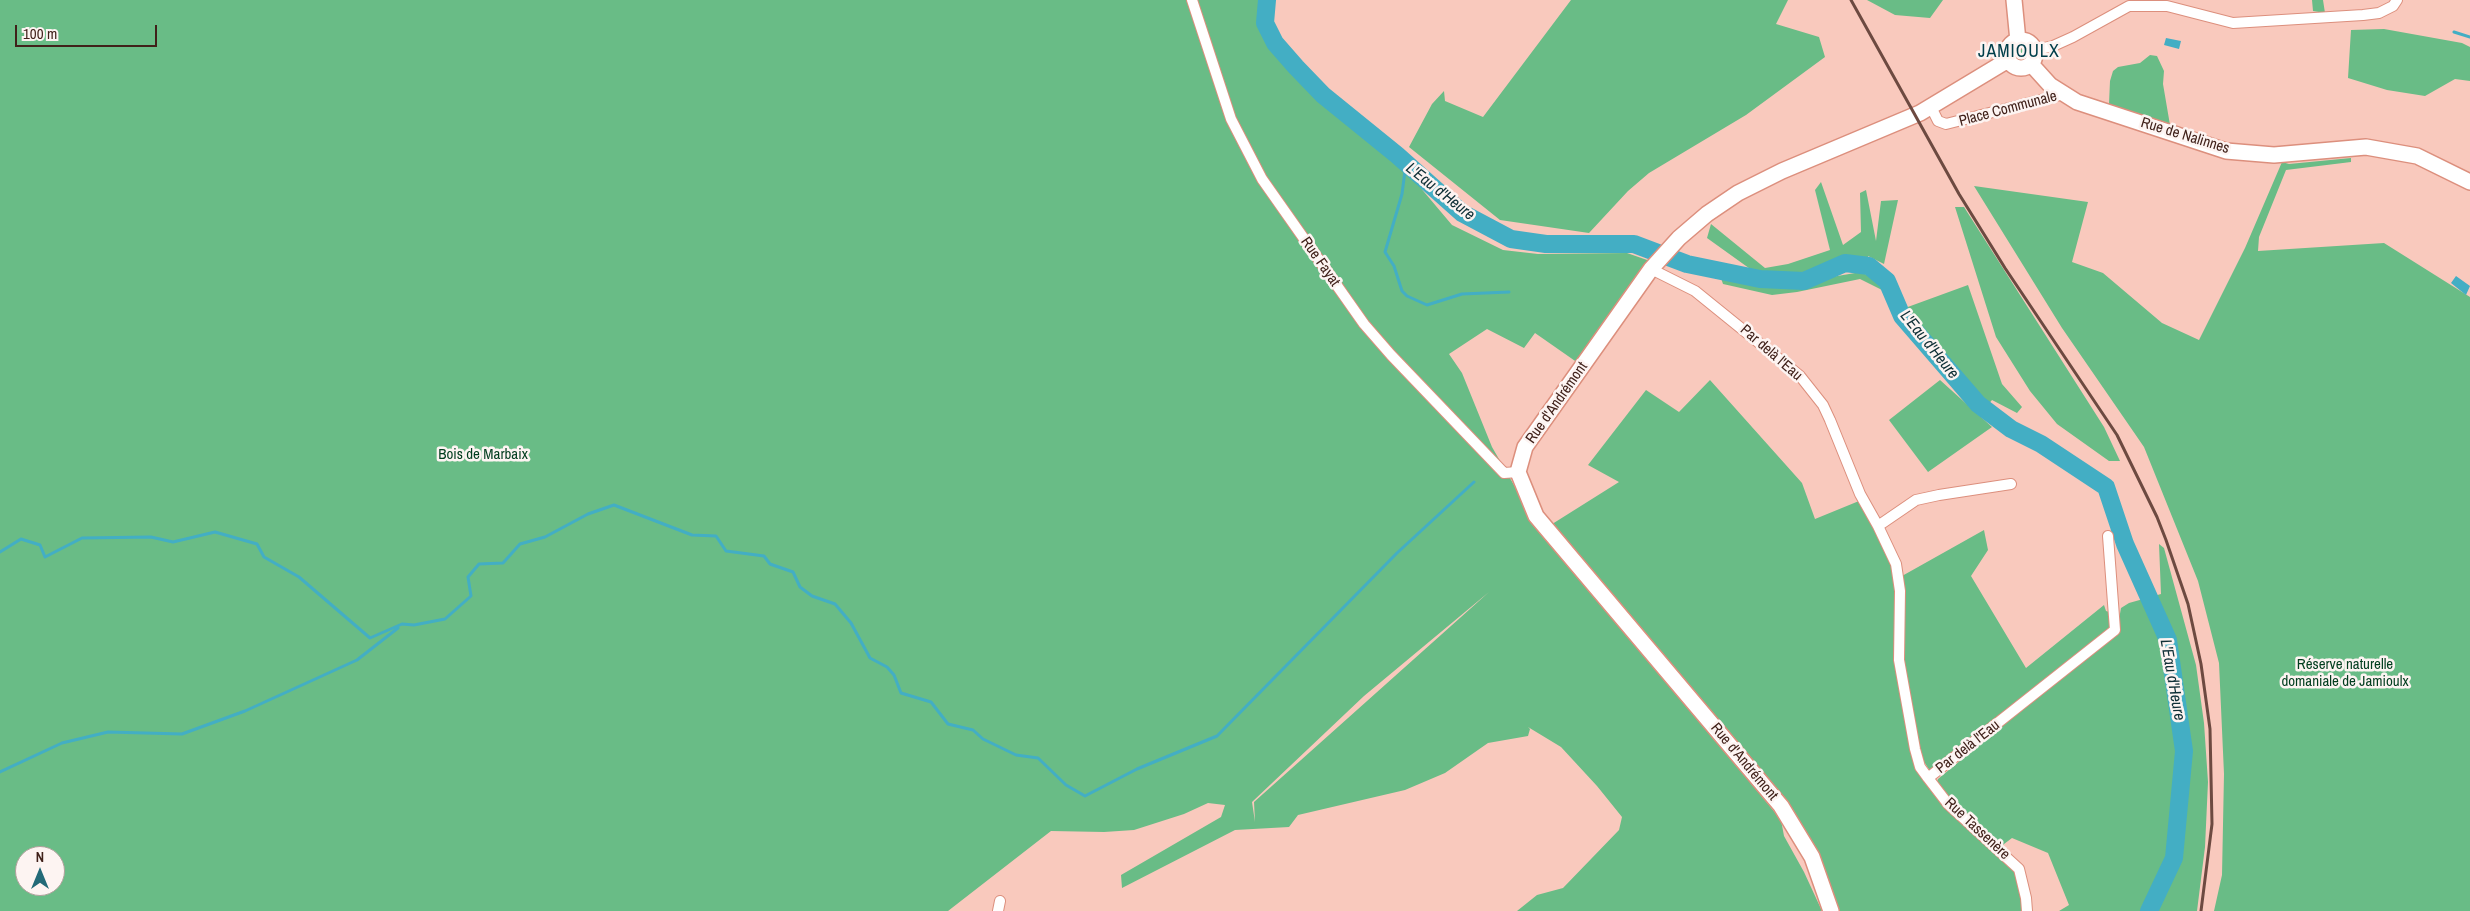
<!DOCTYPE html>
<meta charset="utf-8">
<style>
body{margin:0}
#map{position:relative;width:2470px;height:911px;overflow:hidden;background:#f9c9bd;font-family:"Archivo Narrow",sans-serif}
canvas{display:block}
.north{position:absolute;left:15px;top:846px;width:50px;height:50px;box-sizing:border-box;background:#fdf4f2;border:1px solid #b1a09c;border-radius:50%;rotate:0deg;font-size:14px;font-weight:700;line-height:20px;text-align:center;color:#40211a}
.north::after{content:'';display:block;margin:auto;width:18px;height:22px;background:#236a78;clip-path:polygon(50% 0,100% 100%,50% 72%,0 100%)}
.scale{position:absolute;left:15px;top:25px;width:142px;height:22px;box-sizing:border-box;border:2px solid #40211a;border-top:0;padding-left:6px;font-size:15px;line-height:18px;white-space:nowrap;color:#40211a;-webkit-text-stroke:4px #fdf4f2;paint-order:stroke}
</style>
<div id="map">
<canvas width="2470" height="911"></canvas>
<div class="north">N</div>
<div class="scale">100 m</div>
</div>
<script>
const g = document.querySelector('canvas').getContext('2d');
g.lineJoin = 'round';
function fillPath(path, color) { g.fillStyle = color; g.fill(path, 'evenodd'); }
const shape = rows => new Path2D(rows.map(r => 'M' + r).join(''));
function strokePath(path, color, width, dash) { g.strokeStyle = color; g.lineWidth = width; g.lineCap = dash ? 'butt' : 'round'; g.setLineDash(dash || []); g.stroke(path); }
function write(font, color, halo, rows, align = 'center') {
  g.font = font + ' "Archivo Narrow",sans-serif'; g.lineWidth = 5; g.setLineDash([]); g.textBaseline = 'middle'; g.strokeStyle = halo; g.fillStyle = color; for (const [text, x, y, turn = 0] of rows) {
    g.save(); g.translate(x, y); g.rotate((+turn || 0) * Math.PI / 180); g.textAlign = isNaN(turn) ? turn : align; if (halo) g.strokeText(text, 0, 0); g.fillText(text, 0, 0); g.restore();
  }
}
const green = shape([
 [0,0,1273,0,1274,24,1285,63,1343,120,1440,182,1414,180,1452,225,1503,250,1538,254,1627,253,1650,261,1578,363,1535,333,1524,348,1487,329,1449,354,1462,373,1492,447,1544,537,1549,526,1619,482,1588,465,1646,390,1679,412,1710,380,1802,483,1815,519,1859,501,1895,562,1896,657,1919,771,1934,795,2014,872,2022,896,2023,911,1836,911,1801,830,1768,778,1711,734,1781,820,1784,836,1804,872,1822,911,1517,911,1537,895,1563,888,1619,830,1622,817,1597,786,1561,747,1528,727,1530,729,1528,736,1488,743,1445,773,1405,790,1298,815,1289,827,1235,830,1122,888,1121,875,1221,817,1225,805,1208,803,1184,814,1134,830,1104,832,1051,831,948,911,0,911],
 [1489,592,1254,802,1255,822,1252,802,1364,696],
 [25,856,55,856,55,886,25,886],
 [1571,0,1788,0,1776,24,1819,37,1825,57,1746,115,1649,173,1628,191,1589,233,1500,220,1409,147,1432,104,1444,91,1445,101,1483,117],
 [1867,0,1943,0,1930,18,1895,15],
 [2312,0,2323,0,2325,13,2313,11],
 [2384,29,2462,43,2470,47,2470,81,2455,79,2425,96,2387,90,2348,78,2351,30],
 '2013 53a7 7 0 1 1 14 0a7 7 0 1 1-14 0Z',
 [2150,55,2157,56,2164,71,2163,84,2170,125,2109,104,2110,81,2113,71,2118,67,2140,63],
 [2351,158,2351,162,2286,170,2259,237,2258,251,2384,243,2470,297,2470,911,2214,911,2222,875,2224,774,2219,663,2198,581,2144,447,2062,328,1974,186,2088,202,2072,262,2103,273,2162,323,2199,340,2245,248,2282,162,2289,164],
 [1821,182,1843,245,1861,232,1860,193,1866,190,1876,241,1881,201,1898,200,1884,264,1868,256,1869,269,1829,267,1800,276,1760,276,1707,238,1711,224,1765,268,1788,264,1830,250,1815,190],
 [1955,207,1964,207,2104,427,2120,461,2109,461,2057,424,2030,391,1996,337],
 [1861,272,1887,285,1884,291,1860,279,1797,292,1772,295,1723,284,1721,278,1778,286],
 [1968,285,2002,384,2022,407,2017,413,1992,400,1987,406,1926,341,1905,308],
 [1940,380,1992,427,1928,472,1889,420],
 [1984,530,1988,550,1971,576,2026,668,2104,605,2106,611,2112,613,2109,632,1930,771,1921,757,1903,666,1902,576],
 [2159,544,2164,548,2196,665,2204,723,2208,782,2205,847,2197,911,2059,911,2069,905,2048,853,2012,838,2000,847,1955,807,1936,784,1938,779,2117,631,2121,608,2129,603,2161,594]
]);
const water = shape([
 [2166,38,2181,41,2179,49,2164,45],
 [2456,276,2470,286,2466,295,2451,283]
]);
const stream = shape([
 [2454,32,2470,37],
 [1406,163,1402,194,1385,252,1394,266,1402,291,1407,296,1427,305,1462,294,1509,292],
 [0,552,21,539,40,545,45,557,82,538,151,537,173,542,215,532,257,544,264,557,299,577,370,638,402,624,414,625,445,619,471,596,468,577,479,564,503,563,520,544,545,537,588,514,614,505,692,535,716,536,726,551,764,556,770,564,793,572,800,587,812,596,835,604,851,623,870,658,887,667,894,675,901,693,931,702,948,724,973,730,983,739,1016,755,1038,758,1066,785,1085,796,1137,769,1217,736,1397,553,1474,482],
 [0,772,62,743,108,732,182,734,245,711,357,660,398,628]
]);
const river = shape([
 [1267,0,1265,23,1275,43,1296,67,1323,95,1397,155,1462,213,1511,239,1546,244,1634,244,1687,264,1760,279,1804,281,1845,263,1869,266,1887,281,1902,316,1978,404,2011,429,2041,444,2106,487,2125,544,2168,640,2184,751,2174,858,2149,911]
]);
const street = shape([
 [1192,0,1231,119,1262,179,1364,324,1391,355,1504,473,1518,472],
 [2035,50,2053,46,2073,37,2129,6,2167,6,2233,23,2363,15,2379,13,2393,6,2397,0],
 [1931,107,1938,121,1946,124,2064,94],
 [1651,269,1695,291,1800,376,1823,405,1830,420,1860,494,1878,526,1916,500,1939,495,2011,484],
 [1878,526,1896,564,1900,591,1899,660,1915,749,1920,767,1928,778,2115,630,2108,536],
 [1928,778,1948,804,2019,869,2026,898,2027,911],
 [998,911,1000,901]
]);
const secondary = shape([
 [2014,0,2018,41],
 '2007 54a14 14 0 1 1 28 0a14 14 0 1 1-28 0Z',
 [2031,64,2050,85,2077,102,2226,151,2274,155,2366,147,2417,156,2470,182],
 [1831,911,1812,857,1781,806,1536,516,1518,472,1525,447,1651,269,1679,238,1707,214,1738,193,1782,171,1920,113,2008,60]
]);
const rail = shape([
 [1851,0,1959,194,2005,268,2117,435,2157,517,2166,540,2188,604,2201,664,2210,729,2212,824,2201,911]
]);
const streetNames = [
 ["Place Communale",2008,109,-15],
 ["Rue de Nalinnes",2185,136,17],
 ["Rue Fayat",1320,262,55],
 ["Par delà l'Eau",1771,353,41],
 ["Rue d'Andrémont",1557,403,-55],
 ["Par delà l'Eau",1968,747,-38],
 ["Rue d'Andrémont",1744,762,50],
 ["Rue Tassenère",1977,829,43]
];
const parkNames = [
 ["Bois de Marbaix",483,455],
 ["Réserve naturelle",2345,665],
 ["domaniale de Jamioulx",2345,682]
];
const waterNames = [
 ["L'Eau d'Heure",1440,192,38],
 ["L'Eau d'Heure",1929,345,51],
 ["L'Eau d'Heure",2172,680,80]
];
const quarterNames = [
 ["JAMIOULX",2019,52]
];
fillPath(green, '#69bc86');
fillPath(water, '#43aec4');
strokePath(stream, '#43aec4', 3);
strokePath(river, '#43aec4', 18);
strokePath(street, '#dc8f7d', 12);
strokePath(secondary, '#dc8f7d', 18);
strokePath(street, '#fff', 10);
strokePath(secondary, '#fff', 15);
strokePath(rail, '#6d4a41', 3);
write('15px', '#40211a', '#fdf4f2', streetNames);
write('15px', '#013d1e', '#fdf4f2', parkNames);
write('italic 16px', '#0e2f36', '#fdf4f2', waterNames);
g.letterSpacing = '1px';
write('18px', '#003e4a', '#fdf4f2', quarterNames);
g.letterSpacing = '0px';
</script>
